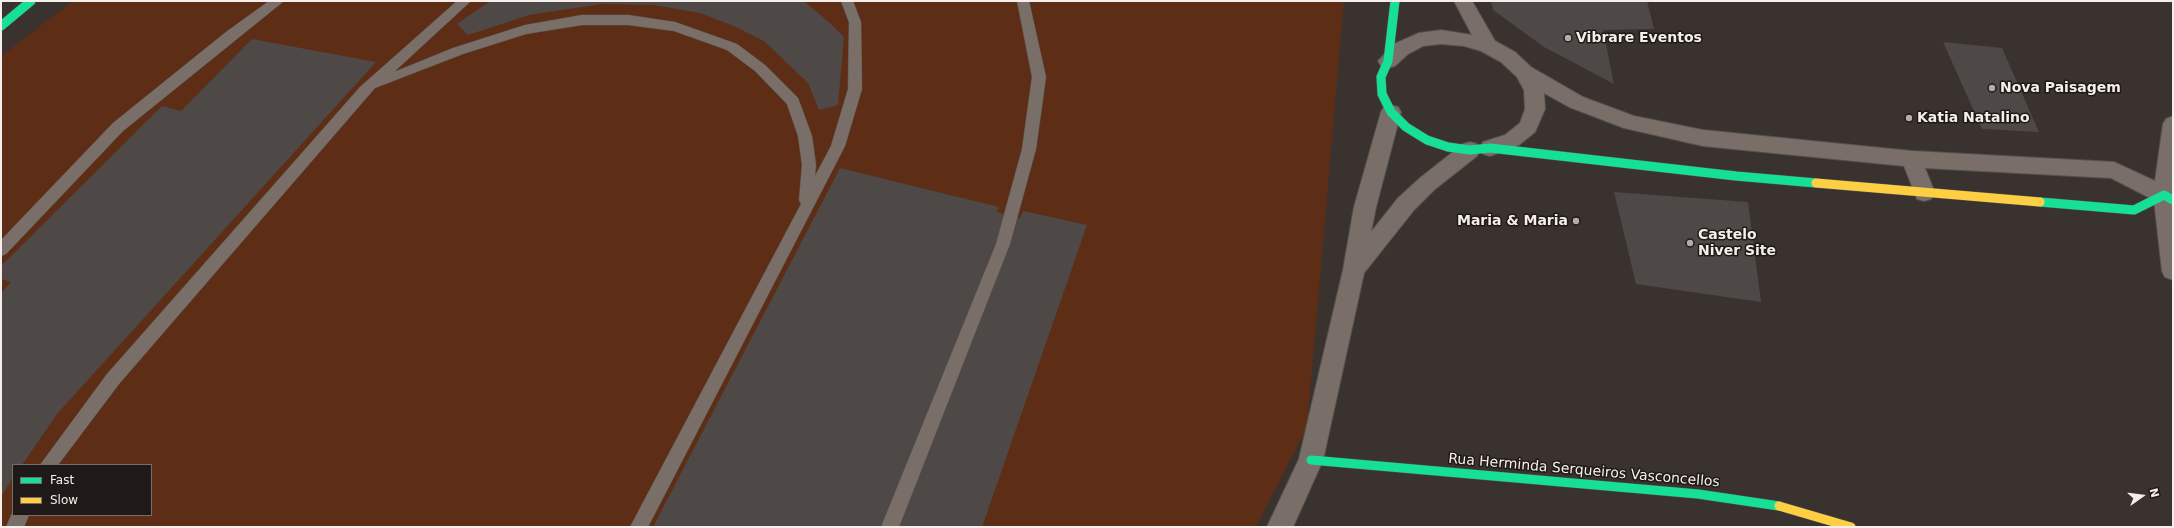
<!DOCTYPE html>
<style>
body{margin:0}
#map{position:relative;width:2174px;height:528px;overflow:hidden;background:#39322f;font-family:"DejaVu Sans",sans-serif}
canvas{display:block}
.frame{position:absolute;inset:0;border:2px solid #f6eeea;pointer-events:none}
.legend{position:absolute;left:12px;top:464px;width:140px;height:52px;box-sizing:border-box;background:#1f1a17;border:1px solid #756f6b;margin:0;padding:5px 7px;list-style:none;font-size:12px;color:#f6eeea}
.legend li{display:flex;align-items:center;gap:8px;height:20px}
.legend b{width:20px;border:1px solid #756f6b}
.north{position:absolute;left:2122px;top:476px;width:40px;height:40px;-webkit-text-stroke:3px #1f1a17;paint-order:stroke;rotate:76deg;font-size:11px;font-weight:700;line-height:16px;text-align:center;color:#f6eeea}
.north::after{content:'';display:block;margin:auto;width:14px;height:18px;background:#f6eeea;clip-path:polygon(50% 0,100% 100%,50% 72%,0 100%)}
</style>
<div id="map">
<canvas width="2174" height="528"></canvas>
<div class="frame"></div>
<ul class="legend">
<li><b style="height:5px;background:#16e098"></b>Fast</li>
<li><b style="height:5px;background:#ffcf43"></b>Slow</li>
</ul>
<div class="north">N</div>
</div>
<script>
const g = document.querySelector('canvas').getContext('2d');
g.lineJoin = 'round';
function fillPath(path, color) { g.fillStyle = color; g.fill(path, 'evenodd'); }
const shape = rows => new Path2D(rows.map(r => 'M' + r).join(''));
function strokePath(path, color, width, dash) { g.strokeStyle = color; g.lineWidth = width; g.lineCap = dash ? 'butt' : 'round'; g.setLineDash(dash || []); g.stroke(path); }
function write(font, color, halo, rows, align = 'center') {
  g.font = font + ' "DejaVu Sans",sans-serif'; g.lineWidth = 3; g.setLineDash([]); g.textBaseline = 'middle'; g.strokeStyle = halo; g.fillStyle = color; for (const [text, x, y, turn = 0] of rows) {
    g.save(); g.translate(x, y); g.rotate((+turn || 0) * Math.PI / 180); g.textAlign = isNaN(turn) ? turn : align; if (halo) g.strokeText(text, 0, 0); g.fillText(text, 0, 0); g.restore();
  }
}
const green = shape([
 [73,1,1344,1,1307,427,1256,527,1,527,1,56],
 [13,465,151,465,151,515,13,515]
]);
const building = shape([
 [490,1,804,1,831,24,844,37,838,105,819,110,808,83,764,41,736,27,700,13,654,5,602,4,529,15,468,35,457,24],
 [1491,1,1647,1,1654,29,1603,30,1614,84,1544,47,1493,10],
 [252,39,376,62,57,414,22,465,13,465,13,478,1,496,1,293,11,282,1,279,1,266,162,106,181,111],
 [1943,42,2002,48,2039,132,1982,129],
 [840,168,999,207,997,212,1020,218,1023,211,1087,225,982,527,653,527],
 [1614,192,1748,202,1761,302,1636,284]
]);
const lane = shape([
 [269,1,284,1,123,131,6,254,1,256,1,240,113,123,226,32,269,1],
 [457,1,471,1,394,72,453,48,525,25,582,15,628,15,675,22,737,44,765,65,798,98,812,136,816,165,815,176,831,146,848,89,849,22,841,1,853,1,861,22,862,89,845,146,648,527,630,527,801,204,799,200,802,165,798,136,787,104,755,71,727,50,674,31,628,25,582,25,526,34,463,54,375,88,119,384,58,465,40,465,107,374,360,87,457,1],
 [1017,1,1029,1,1046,77,1036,149,1010,244,899,527,881,527,996,244,1022,149,1032,77,1017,1],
 [13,511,13,515,29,515,24,527,6,527,13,511]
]);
const street = shape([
 [1454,1,1472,1,1495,41,1515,52,1531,67,1583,97,1634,116,1703,130,1912,151,2114,162,2155,181,2163,124,2166,119,2173,116,2173,280,2165,277,2162,271,2154,200,2111,178,1925,168,1935,193,1931,199,1924,201,1917,199,1904,166,1703,146,1624,128,1569,107,1544,93,1545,109,1535,132,1519,145,1490,156,1483,154,1480,148,1483,142,1505,135,1520,123,1525,109,1524,90,1517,77,1501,62,1481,51,1464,46,1441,44,1423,46,1408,54,1395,66,1388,68,1381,66,1378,61,1394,44,1419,33,1441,30,1472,35,1454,1],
 [1391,105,1398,107,1401,112,1376,207,1371,232,1398,198,1420,178,1463,144,1470,142,1477,144,1480,150,1477,156,1434,190,1414,210,1364,273,1323,460,1293,527,1267,527,1299,459,1343,270,1354,207,1381,112,1384,107,1391,105]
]);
const fast = shape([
 [1395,1,1388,61,1381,77,1382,94,1391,112,1406,127,1427,140,1448,147,1470,150,1490,148,1736,176,1816,183],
 [1,26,31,1],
 [2040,202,2134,210,2164,195,2173,200],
 [1311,460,1698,494,1779,506]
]);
const slow = shape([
 [1816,183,2040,202],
 [1779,506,1851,527]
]);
const markers = [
 [1568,38,4,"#b4aca9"],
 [1992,88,4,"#b4aca9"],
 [1909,118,4,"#b4aca9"],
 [1576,221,4,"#b4aca9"],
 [1690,243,4,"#b4aca9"]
];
const poiNames = [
 ["Vibrare Eventos",1576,38],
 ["Nova Paisagem",2000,88],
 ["Katia Natalino",1917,118],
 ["Maria & Maria",1568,221,"right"],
 ["Castelo",1698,235],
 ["Niver Site",1698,251]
];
const streetNames = [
 ["Rua Herminda Serqueiros Vasconcellos",1584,471,5]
];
fillPath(green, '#5d2e15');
fillPath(building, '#4e4846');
strokePath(lane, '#56514e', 1);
strokePath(street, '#56514e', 2);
strokePath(fast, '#56514e', 10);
strokePath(slow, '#56514e', 10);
fillPath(lane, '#7a6e69');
fillPath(street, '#7a6e69');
strokePath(fast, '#16e098', 9);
strokePath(slow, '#ffcf43', 9);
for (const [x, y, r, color] of markers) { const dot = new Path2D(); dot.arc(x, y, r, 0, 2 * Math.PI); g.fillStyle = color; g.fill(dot); strokePath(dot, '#1f1a17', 1.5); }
write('bold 14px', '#f6eeea', '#1f1a17', poiNames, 'left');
write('14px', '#f6eeea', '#1f1a17', streetNames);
</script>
